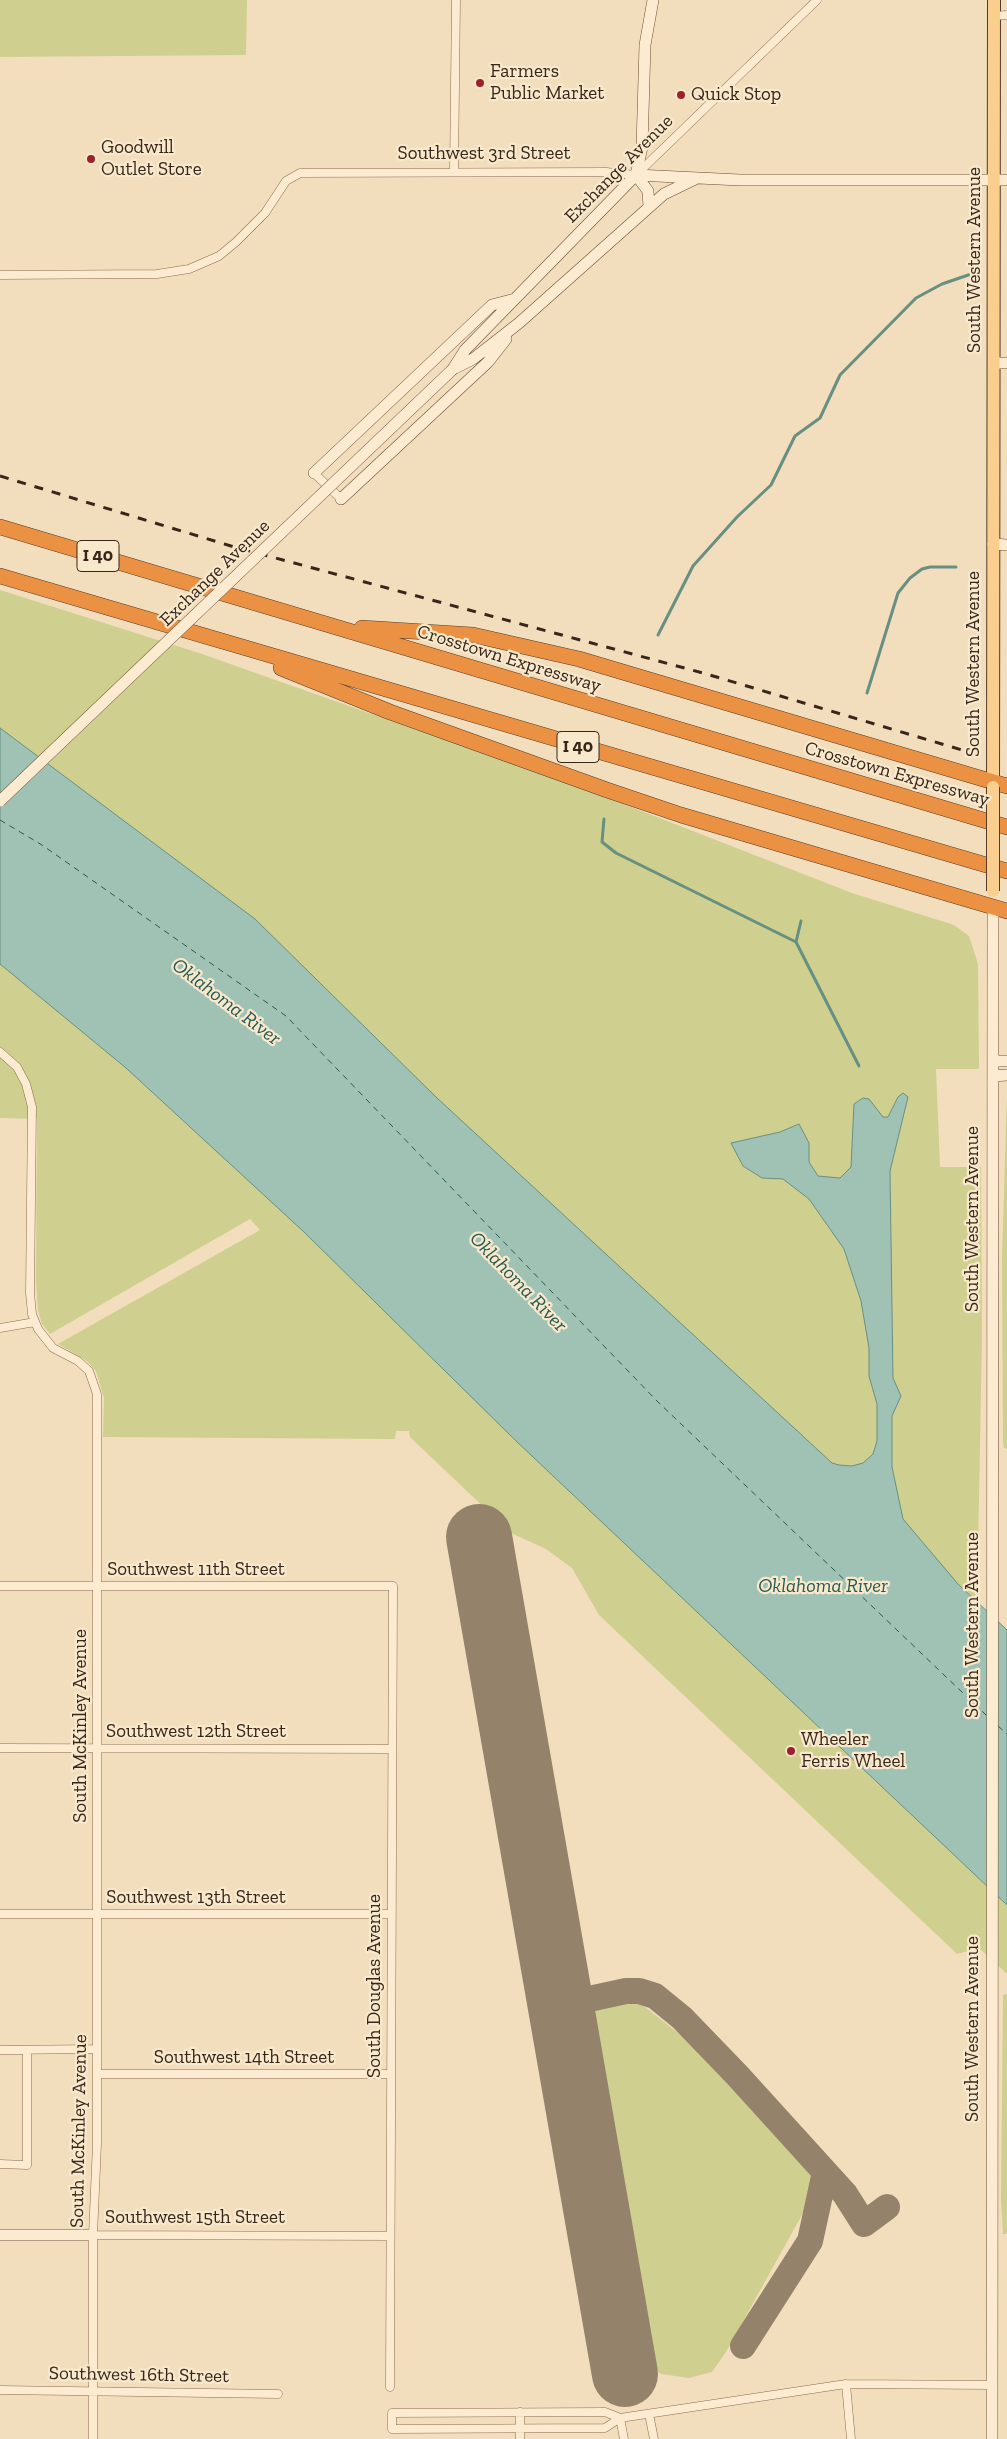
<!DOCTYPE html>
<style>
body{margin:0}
canvas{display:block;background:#f2ddbc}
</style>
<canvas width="1007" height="2439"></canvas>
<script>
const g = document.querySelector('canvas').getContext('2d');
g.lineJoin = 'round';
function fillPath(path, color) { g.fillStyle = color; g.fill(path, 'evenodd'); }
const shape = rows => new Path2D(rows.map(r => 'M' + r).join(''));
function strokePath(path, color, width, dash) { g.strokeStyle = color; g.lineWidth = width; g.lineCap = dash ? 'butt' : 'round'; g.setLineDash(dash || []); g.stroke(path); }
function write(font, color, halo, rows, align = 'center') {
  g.font = font + ' "Zilla Slab",serif'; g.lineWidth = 4.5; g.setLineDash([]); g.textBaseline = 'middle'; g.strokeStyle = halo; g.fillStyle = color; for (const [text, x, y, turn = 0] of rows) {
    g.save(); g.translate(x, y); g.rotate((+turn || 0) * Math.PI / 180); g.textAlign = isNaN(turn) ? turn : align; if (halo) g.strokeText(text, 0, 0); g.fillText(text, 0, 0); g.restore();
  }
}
const green = shape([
 [0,0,247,0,246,55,0,57],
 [0,590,202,654,485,754,621,803,852,893,954,925,969,936,978,964,979,1069,936,1069,940,1167,981,1167,982,1339,977,1602,1007,1630,1007,1974,979,1948,957,1954,599,1615,572,1568,546,1549,511,1533,410,1437,409,1431,396,1431,395,1439,103,1437,104,1398,96,1371,87,1361,58,1344,260,1230,250,1219,50,1334,42,1324,38,1310,36,1280,37,1119,0,1118],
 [1007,1093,1007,1449,1004,1448,1003,1442,1002,1257],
 [1007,1994,1007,2234,1003,2234,1001,2199,1003,1995],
 [630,2002,645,2007,709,2057,815,2173,818,2186,726,2352,712,2372,689,2378,661,2374,641,2359,588,2008]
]);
const water = shape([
 [0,728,255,919,436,1097,832,1463,839,1465,852,1466,863,1463,873,1454,877,1441,877,1404,869,1376,869,1348,861,1301,844,1249,809,1199,783,1179,762,1178,743,1166,731,1143,780,1132,799,1124,809,1143,809,1162,818,1176,840,1178,851,1167,854,1104,863,1098,869,1099,883,1117,888,1117,898,1097,903,1093,908,1097,890,1171,893,1378,901,1396,892,1416,892,1467,903,1519,958,1584,1007,1630,1007,1905,514,1439,304,1232,126,1068,0,964,0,728]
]);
const stream = shape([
 [658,635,693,566,737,517,771,485,795,436,820,418,840,375,916,298,942,284,980,271],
 [867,693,898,593,910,578,922,569,930,567,956,567],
 [604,819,602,842,616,853,796,942],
 [801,921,796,942,859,1066]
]);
const ferry = shape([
 [0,820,42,845,286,1016,657,1401,986,1715],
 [998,1726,1007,1734]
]);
const taxiway = shape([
 [561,2005,626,1991,639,1991,655,1996,682,2018,737,2075,845,2194,864,2224,887,2207],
 [743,2346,810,2241,825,2172]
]);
const runway = shape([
 [479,1537,625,2374]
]);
const street = shape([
 [994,16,1007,15],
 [454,172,456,0],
 [0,275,157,274,189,269,219,256,236,242,265,213,286,181,300,173,606,172,636,175,817,0],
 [314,473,341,499],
 [0,1052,17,1067,26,1084,32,1107,30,1293,32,1314,38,1329,53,1348,78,1361,89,1371,97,1394,97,2144,93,2235,93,2439],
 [0,1328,35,1322],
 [0,1586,393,1586,390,2387],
 [0,1748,392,1749],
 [0,1914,391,1914],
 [0,2050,97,2049],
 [97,2074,391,2074],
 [0,2164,27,2165,27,2050],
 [93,2235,390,2236],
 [846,2384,851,2439],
 [0,2390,278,2394],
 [649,2414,654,2439],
 [620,2418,605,2412,392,2413,392,2429,605,2428,620,2418,846,2384,992,2385],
 [620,2418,624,2439],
 [520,2439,520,2412]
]);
const secondary = shape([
 [636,175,740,180,1007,180],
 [636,175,642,147,645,45,653,0],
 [636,175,648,191,649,207],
 [994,363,1007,363],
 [453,369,473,359,519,323,664,194,695,179],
 [453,369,465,350,636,175],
 [314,473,492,305,515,299],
 [341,499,488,362,506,339],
 [993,544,1007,545],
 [993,1061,1007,1061],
 [993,1076,1007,1075],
 [0,2235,93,2235],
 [992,2439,993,907]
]);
const primary = shape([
 [993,787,994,0]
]);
const highway = shape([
 [0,527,1007,827],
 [0,576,1007,871],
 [362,628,473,635,579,659,1007,786],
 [281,668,390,712,607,790,681,815,1007,911]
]);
const rail = shape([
 [0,476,231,546,703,673,962,750]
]);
const secondaryBridge = shape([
 [0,801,453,369]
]);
const primaryBridge = shape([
 [993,891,993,787]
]);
const markers = [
 [480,83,5,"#9f1f2b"],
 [681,95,5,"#9f1f2b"],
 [91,159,5,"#9f1f2b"],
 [791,1751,5,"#9f1f2b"]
];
const shields = [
 [98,556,42],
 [578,747,42]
];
const shieldNames = [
 ["I 40",98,556],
 ["I 40",578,747]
];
const poiNames = [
 ["Farmers",490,72],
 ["Public Market",490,94],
 ["Quick Stop",691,95],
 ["Goodwill",101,148],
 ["Outlet Store",101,170],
 ["Wheeler",801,1740],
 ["Ferris Wheel",801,1762]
];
const streetNames = [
 ["Southwest 3rd Street",484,154],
 ["Exchange Avenue",619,169,-45],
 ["South Western Avenue",975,260,-90],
 ["Exchange Avenue",215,573,-44],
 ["Crosstown Expressway",509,659,17],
 ["South Western Avenue",974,664,-90],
 ["Crosstown Expressway",897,774,16],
 ["South Western Avenue",973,1219,-90],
 ["Southwest 11th Street",196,1570],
 ["South Western Avenue",973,1625,-90],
 ["South McKinley Avenue",81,1726,-90],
 ["Southwest 12th Street",196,1732],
 ["Southwest 13th Street",196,1898],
 ["South Douglas Avenue",375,1986,-90],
 ["South Western Avenue",973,2029,-90],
 ["Southwest 14th Street",244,2058],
 ["South McKinley Avenue",79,2131,-89],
 ["Southwest 15th Street",195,2218],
 ["Southwest 16th Street",139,2375,1]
];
const waterNames = [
 ["Oklahoma River",226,1002,37],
 ["Oklahoma River",518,1282,46],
 ["Oklahoma River",823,1586]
];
fillPath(green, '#cfd08f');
fillPath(water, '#a0c2b5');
strokePath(water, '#679082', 1);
strokePath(stream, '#679082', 3);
strokePath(ferry, '#285a52', 1, [6, 5]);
strokePath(taxiway, '#95826b', 26);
strokePath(runway, '#95826b', 66);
strokePath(street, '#8b6c54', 9);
strokePath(secondary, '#6c4d37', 12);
strokePath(primary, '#573a29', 14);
strokePath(highway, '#573a29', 16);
strokePath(street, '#fcebd0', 8);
strokePath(secondary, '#fcebd0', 11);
strokePath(primary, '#f9ce8f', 12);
strokePath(highway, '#ea9143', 15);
strokePath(rail, '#38261a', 3, [9, 9]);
strokePath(secondaryBridge, '#6c4d37', 12, []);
strokePath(primaryBridge, '#573a29', 14, []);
strokePath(secondaryBridge, '#fcebd0', 11);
strokePath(primaryBridge, '#f9ce8f', 12);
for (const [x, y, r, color] of markers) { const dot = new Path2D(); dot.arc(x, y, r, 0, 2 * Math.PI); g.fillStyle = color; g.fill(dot); strokePath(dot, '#f8e8cc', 2); }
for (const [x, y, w] of shields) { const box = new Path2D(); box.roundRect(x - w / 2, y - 15.5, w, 31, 4); g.fillStyle = '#f8e8cc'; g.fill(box); strokePath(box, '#38261a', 1); }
write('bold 18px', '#38261a', null, shieldNames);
write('19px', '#38261a', '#f8e8cc', poiNames, 'left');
write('19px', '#38261a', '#f8e8cc', streetNames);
write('italic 20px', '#285a52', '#f8e8cc', waterNames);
</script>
